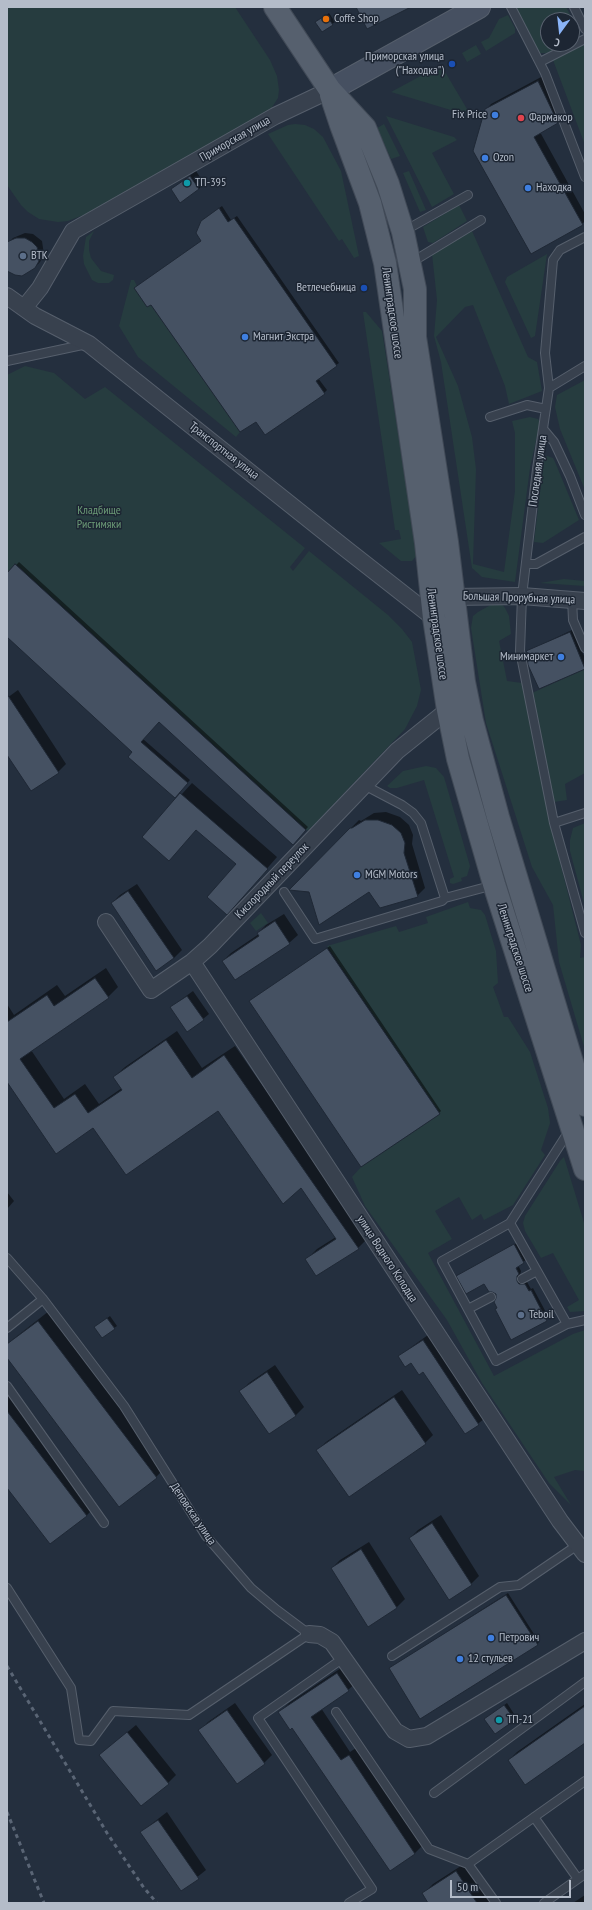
<!DOCTYPE html>
<meta charset="utf-8">
<style>
body{margin:0}
#map{position:relative;width:592px;height:1910px;overflow:hidden;background:#242f3e;font-family:"PT Sans Narrow",sans-serif}
canvas{display:block}
.frame{position:absolute;inset:0;border:8px solid #b4bcc9;pointer-events:none}
.north{position:absolute;left:540px;top:12px;width:40px;height:40px;box-sizing:border-box;background:#1d2633;border:1px solid #59626f;border-radius:50%;rotate:195deg;font-size:11px;font-weight:700;line-height:16px;text-align:center;color:#b4bcc9}
.north::after{content:'';display:block;margin:auto;width:14px;height:18px;background:#8ab4f8;clip-path:polygon(50% 0,100% 100%,50% 72%,0 100%)}
.scale{position:absolute;left:450px;top:1880px;width:121px;height:18px;box-sizing:border-box;border:2px solid #b4bcc9;border-top:0;padding-left:5px;font-size:12px;line-height:14px;white-space:nowrap;color:#b4bcc9;-webkit-text-stroke:3px #1d2633;paint-order:stroke}
</style>
<div id="map">
<canvas width="592" height="1910"></canvas>
<div class="frame"></div>
<div class="north">С</div>
<div class="scale">50 m</div>
</div>
<script>
const g = document.querySelector('canvas').getContext('2d');
g.lineJoin = 'round';
function fillPath(path, color) { g.fillStyle = color; g.fill(path, 'evenodd'); }
const shape = rows => new Path2D(rows.map(r => 'M' + r).join(''));
function strokePath(path, color, width, dash) { g.strokeStyle = color; g.lineWidth = width; g.lineCap = dash ? 'butt' : 'round'; g.setLineDash(dash || []); g.stroke(path); }
function write(font, color, halo, rows, align = 'center') {
  g.font = font + ' "PT Sans Narrow",sans-serif'; g.lineWidth = 3; g.setLineDash([]); g.textBaseline = 'middle'; g.strokeStyle = halo; g.fillStyle = color; for (const [text, x, y, turn = 0] of rows) {
    g.save(); g.translate(x, y); g.rotate((+turn || 0) * Math.PI / 180); g.textAlign = isNaN(turn) ? turn : align; if (halo) g.strokeText(text, 0, 0); g.fillText(text, 0, 0); g.restore();
  }
}
const green = shape([
 [7,7,235,7,270,60,277,76,279,90,278,98,269,112,86,214,68,221,58,222,39,219,28,212,21,205,7,185],
 [519,7,566,7,580,33,578,37,572,40,572,20,548,20,548,44,564,44,547,53,540,53,518,11,517,8],
 [508,15,515,28,515,33,486,51,481,42,489,38,499,19],
 [585,43,585,145,553,60],
 [476,45,481,54,467,62,462,53],
 [441,65,467,109,464,114,391,92],
 [386,116,454,137,457,140,432,153,454,194,432,207],
 [295,124,305,125,314,129,323,137,341,171,359,256,354,258,342,239,339,241,268,134,288,125],
 [384,124,400,156,391,159,377,128],
 [409,171,426,210,420,212,403,173],
 [459,205,467,221,433,243,428,242,423,227],
 [94,231,89,241,89,250,91,258,101,271,114,275,113,280,109,283,98,283,92,280,84,264,83,256,86,237],
 [472,231,528,357,537,362,542,391,509,404,505,386,473,305,465,307,436,337,458,386,472,437,476,469,473,564,504,572,515,491,515,433,512,421,530,417,538,419,540,422,530,468,515,582,482,577,472,568,441,362,434,336,437,300,432,254],
 [547,254,535,336,531,338,505,282,507,277],
 [131,280,134,280,137,286,134,288,147,307,151,305,240,432,236,437,138,357,119,326],
 [363,312,366,312,382,331,417,555,412,561,401,561,379,543,401,539,399,530,395,530],
 [25,366,54,373,85,399,105,387,305,548,290,567,293,571,309,551,388,615,402,629,412,642,421,690,417,706,405,729,308,831,16,564,7,573,7,375],
 [585,380,585,490,560,429,555,407,557,395],
 [547,456,553,458,555,462,579,520,543,543,534,542,544,459],
 [564,579,585,581,585,586,540,583],
 [496,602,501,603,505,608,509,616,511,634,499,641,507,681,522,683,550,823,581,945,580,958,585,957,585,1050,559,962,553,905,532,867,486,723,471,628,473,616,478,612],
 [585,669,585,773,565,784,567,800,554,802,532,693],
 [426,766,436,768,444,777,470,866,467,876,461,878,462,881,453,884,450,883,450,879,454,877,424,780,397,788,390,788,387,786,403,771],
 [585,823,585,907,570,851,570,840,573,828],
 [468,902,470,908,481,910,485,915,496,951,498,983,493,987,504,1017,508,1017,530,1052,548,1108,550,1123,541,1150,545,1155,513,1205,484,1220,481,1214,472,1220,459,1197,435,1211,452,1239,428,1253,494,1376,573,1334,585,1330,585,1471,575,1470,554,1477,571,1505,549,1483,482,1383,447,1320,365,1206,352,1177,361,1167,440,1114,327,946,396,926,399,932,428,923,426,917],
 [261,913,268,923,256,931,250,923],
 [564,1157,585,1226,585,1311,570,1312,567,1307,579,1300,553,1253,541,1258,525,1231,523,1223,525,1216,560,1161]
]);
const shadow = shape([
 [329,13,335,22,322,31,316,22],
 [543,76,563,117,558,122,540,132,585,214,585,221,582,224,486,110,491,104],
 [196,171,204,183,199,189,172,189],
 [222,206,231,220,237,216,339,363,318,378,327,390,324,393,265,434,202,241,204,219],
 [25,233,33,234,42,241,44,255,40,262,34,268,7,268,7,244,13,238],
 [19,562,308,827,296,840,159,721,143,739,190,780,178,793,7,636,7,575],
 [572,630,585,658,585,668,540,688,528,651],
 [18,690,66,764,58,772,31,790,7,754,7,698],
 [192,783,277,857,237,903,237,864,197,829,143,837],
 [386,812,400,817,409,825,413,835,412,844,425,888,417,896,369,891,309,892,291,889,359,820,361,821,374,813],
 [137,884,182,950,174,958,112,903,120,895],
 [284,914,298,935,289,943,235,979,223,961,231,953,259,934,258,933,266,925],
 [330,946,441,1111,439,1113,253,999],
 [106,968,118,987,108,997,31,1050,64,1099,85,1084,99,1104,122,1088,114,1077,125,1067,177,1031,202,1068,235,1046,368,1238,358,1248,307,1259,317,1249,336,1237,301,1187,218,1110,93,1127,56,1152,7,1081,7,1004,14,1015,57,985,65,996],
 [193,991,209,1014,203,1019,171,1007],
 [7,1192,14,1201,7,1209],
 [517,1243,526,1260,518,1265,521,1271,519,1279,522,1282,527,1282,531,1289,533,1288,549,1318,511,1338,498,1307,497,1294,485,1283,457,1276],
 [49,1311,166,1467,156,1477,7,1357,7,1344],
 [110,1316,117,1326,114,1328,98,1325],
 [428,1335,484,1419,466,1433,424,1371,399,1356],
 [275,1365,304,1407,296,1415,269,1433,241,1391,249,1383],
 [7,1387,97,1505,87,1515,50,1543,7,1486],
 [402,1390,433,1435,425,1443,318,1450,326,1442],
 [441,1515,479,1576,471,1584,410,1538,418,1530],
 [369,1542,405,1599,397,1607,368,1625,332,1568,340,1560],
 [508,1593,539,1642,537,1645,390,1668],
 [347,1664,358,1681,348,1690,321,1708,350,1752,359,1746,424,1844,415,1853,390,1870,293,1727,279,1713,289,1703],
 [235,1703,272,1755,264,1763,200,1731,208,1722],
 [507,1703,516,1717,514,1719,488,1717],
 [585,1704,585,1742,509,1760,517,1752],
 [136,1725,176,1775,168,1783,100,1755],
 [167,1812,206,1870,181,1890,141,1832],
 [467,1862,494,1903,429,1903,423,1894,433,1884],
 [585,1895,585,1903,573,1903]
]);
const building = shape([
 [356,7,411,7,367,29,356,7],
 [326,15,333,25,322,32,315,22,326,15],
 [538,81,558,123,534,137,583,225,531,254,473,151,485,109,538,81],
 [190,176,199,189,180,203,171,189,190,176],
 [219,208,228,222,234,218,337,366,316,381,325,394,265,435,256,422,240,432,151,305,147,307,134,288,201,241,196,233,201,221,219,208],
 [16,238,25,238,32,242,37,247,39,254,39,261,35,268,22,276,15,275,7,271,7,242,16,238],
 [15,564,306,830,293,845,159,722,141,742,188,783,175,798,128,757,132,752,7,637,7,573,15,564],
 [570,632,585,669,539,689,528,665,527,656,529,655,526,651,570,632],
 [7,694,59,773,31,791,7,755,7,694],
 [180,793,268,869,227,915,207,897,236,864,196,830,169,861,142,837,180,793],
 [365,820,378,820,392,825,401,833,405,843,404,853,418,897,380,908,369,892,319,925,309,892,289,890,350,828,352,828,365,820],
 [128,891,174,958,156,971,111,903,128,891],
 [275,921,290,944,235,980,222,961,259,936,257,933,275,921],
 [327,948,440,1114,361,1167,249,1001,327,948],
 [95,978,109,998,20,1059,54,1108,75,1094,88,1113,122,1090,113,1077,166,1040,192,1078,224,1055,359,1249,316,1276,305,1259,336,1239,301,1188,283,1204,218,1111,126,1175,93,1128,56,1154,7,1082,7,1022,47,995,54,1006,95,978],
 [187,996,204,1020,187,1032,170,1007,187,996],
 [514,1244,524,1263,516,1268,519,1274,517,1276,517,1281,519,1284,525,1284,529,1291,531,1290,547,1321,511,1340,495,1309,497,1308,494,1302,496,1298,496,1294,492,1292,489,1292,484,1284,466,1294,456,1276,514,1244],
 [107,1318,115,1329,102,1338,94,1327,107,1318],
 [38,1321,157,1478,119,1507,7,1358,7,1344,38,1321],
 [423,1340,479,1425,465,1434,423,1372,419,1375,411,1363,405,1367,398,1356,423,1340],
 [267,1372,296,1416,269,1434,239,1391,267,1372],
 [394,1397,426,1444,349,1497,316,1450,394,1397],
 [7,1411,87,1516,50,1544,7,1488,7,1411],
 [432,1523,472,1585,449,1600,409,1538,432,1523],
 [361,1549,397,1608,368,1627,331,1568,361,1549],
 [506,1595,538,1645,420,1719,389,1668,506,1595],
 [337,1673,349,1691,311,1717,341,1760,349,1755,415,1854,390,1871,292,1728,290,1730,278,1712,337,1673],
 [504,1705,515,1720,495,1734,484,1719,504,1705],
 [585,1706,585,1743,525,1785,508,1760,585,1706],
 [227,1710,265,1764,237,1784,198,1730,227,1710],
 [127,1732,169,1784,141,1806,99,1755,127,1732],
 [158,1820,199,1879,181,1891,140,1832,158,1820],
 [456,1871,477,1903,428,1903,422,1893,456,1871]
]);
const lane = shape([
 [511,7,545,73,585,177],
 [574,7,585,29],
 [540,62,585,39],
 [404,231,468,195],
 [412,262,481,220],
 [7,361,87,344],
 [585,366,549,388,537,469,522,596,520,651,554,823,585,933],
 [549,388,545,353,553,260,560,250,585,237],
 [490,417,527,405,546,409],
 [544,430,554,442,570,476,585,515],
 [526,564,536,564,585,537],
 [572,599,573,620,585,648],
 [554,823,585,813],
 [284,892,315,939,442,901,445,898,421,823,413,813,402,805,364,785],
 [445,898,494,885],
 [569,1131,510,1223,567,1324,585,1320],
 [510,1223,442,1261,496,1361,567,1324],
 [7,1258,43,1299,124,1406,206,1536,251,1588,277,1610,309,1634,189,1715,113,1711,91,1741,79,1740,71,1688,7,1588],
 [522,1279,537,1271],
 [468,1309,491,1297],
 [7,1328,43,1299],
 [7,1386,104,1523],
 [392,1656,500,1587,519,1585,579,1544],
 [342,1659,258,1718,372,1889,349,1903],
 [336,1712,429,1849,468,1864],
 [434,1793,585,1682],
 [534,1817,578,1879],
 [496,1903,468,1864,585,1781],
 [544,1903,585,1874]
]);
const street = shape([
 [7,296,35,316,89,344,346,549,434,618],
 [24,308,40,288,73,231,275,116,330,90],
 [453,597,522,596,585,601],
 [106,922,151,990,192,962,210,946,397,751,448,710],
 [192,962,560,1521,585,1554],
 [309,1634,320,1635,332,1642,395,1731,409,1739,427,1736,585,1641]
]);
const secondary = shape([
 [330,90,479,7]
]);
const primary = shape([
 [275,7,330,90,365,128,388,184,403,232,415,289,415,337,447,542,464,682,472,721,498,817,585,1105],
 [331,95,341,125,370,203,385,263,426,543,434,618,448,710,458,759,494,884,585,1169]
]);
const rail = shape([
 [7,1666,107,1833,144,1888,157,1903],
 [7,1812,44,1903]
]);
const markers = [
 [326,19,4,"#e8710a"],
 [452,64,4,"#1a4fb4"],
 [495,115,4,"#3f7fe0"],
 [521,118,4,"#e0444e"],
 [485,158,4,"#3f7fe0"],
 [187,183,4,"#0f9aa8"],
 [528,188,4,"#3f7fe0"],
 [23,256,4,"#5c6f8a"],
 [364,288,4,"#1a4fb4"],
 [245,337,4,"#3f7fe0"],
 [561,657,4,"#3f7fe0"],
 [357,875,4,"#3f7fe0"],
 [521,1315,4,"#5c6f8a"],
 [491,1638,4,"#3f7fe0"],
 [460,1659,4,"#3f7fe0"],
 [499,1720,4,"#0f9aa8"]
];
const poiNames = [
 ["Coffe Shop",334,19],
 ["Приморская улица",444,57,"right"],
 ["(\"Находка\")",444,71,"right"],
 ["Fix Price",487,115,"right"],
 ["Фармакор",529,118],
 ["Ozon",493,158],
 ["ТП-395",195,183],
 ["Находка",536,188],
 ["ВТК",31,256],
 ["Ветлечебница",356,288,"right"],
 ["Магнит Экстра",253,337],
 ["Минимаркет",553,657,"right"],
 ["MGM Motors",365,875],
 ["Teboil",529,1315],
 ["Петрович",499,1638],
 ["12 стульев",468,1659],
 ["ТП-21",507,1720]
];
const streetNames = [
 ["Приморская улица",235,139,-30],
 ["Ленинградское шоссе",392,313,82],
 ["Транспортная улица",224,451,38],
 ["Последняя улица",538,471,-82],
 ["Большая Прорубная улица",519,598,2],
 ["Ленинградское шоссе",437,634,82],
 ["Кислородный переулок",272,881,-46],
 ["Ленинградское шоссе",515,948,72],
 ["улица Водного Колодца",387,1259,57],
 ["Деповская улица",193,1514,56]
];
const parkNames = [
 ["Кладбище",99,511],
 ["Ристимяки",99,525]
];
fillPath(green, '#263c3f');
fillPath(shadow, '#0007');
fillPath(building, '#455162');
strokePath(building, '#1f2835', 1);
strokePath(lane, '#565f6c', 10);
strokePath(street, '#565f6c', 18);
strokePath(secondary, '#565f6c', 24);
strokePath(primary, '#414a57', 24);
strokePath(lane, '#38414e', 8);
strokePath(street, '#38414e', 16);
strokePath(secondary, '#465061', 22);
strokePath(primary, '#56606e', 22);
strokePath(rail, '#5a6575', 3, [4, 4]);
for (const [x, y, r, color] of markers) { const dot = new Path2D(); dot.arc(x, y, r, 0, 2 * Math.PI); g.fillStyle = color; g.fill(dot); strokePath(dot, '#1d2633', 1.5); }
write('12px', '#b4bcc9', '#1d2633', poiNames, 'left');
write('12px', '#b4bcc9', '#1d2633', streetNames);
write('12px', '#6b9a76', '#1d2633', parkNames);
</script>
